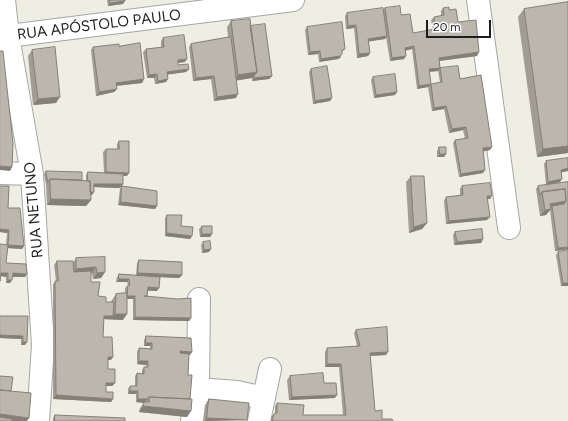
<!DOCTYPE html>
<html>
<head>
<meta charset="utf-8">
<style>
	body { margin:0 }
	#map { position:relative; width:568px; height:421px; overflow:hidden; background:#efeee3; font-family:Figtree,sans-serif }
	canvas { display:block }
	.scale { position:absolute; left:426px; top:20px; width:65px; height:18px; box-sizing:border-box; border:2px solid #1e1e1e; border-top:0; padding-left:5px; font-size:12px; line-height:14px; white-space:nowrap; color:#1e1e1e; -webkit-text-stroke:3px #fff; paint-order:stroke }
</style>
</head>
<body>
<div id="map">
<canvas width="568" height="421"></canvas>
<div class="scale">20 m</div>
</div>
<script>
const context = document.querySelector('canvas').getContext('2d');
context.lineJoin = 'round';
function trace(path, color, width, dash) {
  context.strokeStyle = color;
  context.lineWidth = width;
  context.lineCap = dash ? 'butt' : 'round';
  context.setLineDash(dash || []);
  context.stroke(path);
}
function paint(path, color) {
  context.fillStyle = color;
  context.fill(path, 'evenodd');
}
function label(font, color, halo, rows, align = 'center') {
  context.font = font + ' Figtree,sans-serif';
  context.lineWidth = 3.5;
  context.setLineDash([]);
  context.textBaseline = 'middle';
  context.strokeStyle = halo;
  context.fillStyle = color;
  for (const [text, x, y, turn = 0] of rows) {
    context.save();
    context.translate(x, y);
    context.rotate((+turn || 0) * Math.PI / 180);
    context.textAlign = isNaN(turn) ? turn : align;
    if (halo) context.strokeText(text, 0, 0);
    context.fillText(text, 0, 0);
    context.restore();
  }
}
const street = new Path2D(`
	M4 0 8 36 32 174 43 345 38 421
	M478 0 509 228
	M0 37 293 0
	M0 173 32 174
	M198 389 237 392 264 398
	M192 421 198 389 199 299
	M259 421 270 369`);
trace(street, '#a5a5a5', 24);
trace(street, '#fff', 22);
paint(new Path2D(`
	M107 0H125L123 4 108 6Z
	M568 2V153L537 157 518 17 524 9Z
	M385 8 401 15 413 33 433 30 431 20 434 17 441 16V11L443 8 449 10 458 22 477 56 440 61V68L460 79 490 150 483 151V173L459 177 453 143 455 140 465 139 463 130 449 133 444 109 432 111 428 87 417 89 412 49 405 51 406 56 404 59 390 61 386 37 385 39 368 41 370 53 368 56 357 58 354 28 346 29 345 16 347 13 383 10ZM438 71 440 82 431 84 429 72Z
	M231 21 250 26 272 76 269 79 252 81V78L236 80V98L214 101 211 79 193 81 189 47 191 44 228 37 227 27Z
	M307 27 345 49 342 52 340 58 338 59 319 62 318 54 308 55 305 30Z
	M163 38 185 62 178 63V65L189 69 186 72 168 74 166 82 155 84 154 78H147L143 52 146 49 161 47V41Z
	M119 46 144 79 142 83 116 86 117 89 114 92 96 96 91 50 93 47Z
	M32 50 56 103 33 105 28 56Z
	M311 69 332 98 330 101 313 104 309 72Z
	M373 77 397 92 395 95 374 98 371 80Z
	M119 141 127 176H123V184L120 188 94 187V192L92 195H90L91 200 86 206 47 205 46 185 44 174 46 171 86 181V175L88 172 104 173 103 152 106 149H117V144Z
	M439 147 446 154 444 157H437V151Z
	M568 158V171L561 172 560 182 548 184 568 182V249L555 251 550 210 546 215 540 216 536 189 538 186 546 185 544 164 546 161Z
	M411 176 427 223 422 229 409 233 406 182Z
	M0 186 8 208 24 246 22 249 8 248 6 263 25 277H13L10 283H6V277L1 276 6 245 7 233 0 232Z
	M122 186 157 206 155 209 118 205 120 189Z
	M462 186 490 199H488L487 220 446 224 444 201 446 197 460 196V189Z
	M167 215 192 236 190 239 165 236V218Z
	M202 226 212 234 210 237H200L199 229Z
	M455 232 483 239 481 243 454 245 453 235Z
	M203 242 209 252 202 253 201 245Z
	M568 250V286H561L556 255 558 252Z
	M76 258 105 272 101 278 93 279 92 273 91 274V282L98 296 106 302H111L112 300 116 294 125 293V288L128 285 127 282H116L117 277 119 274 136 275 137 263 139 260 182 275 179 278 160 277 157 291H148L147 297 191 318 189 321 133 320V299H127L123 320 104 319 103 337 111 360H108V369L115 383 112 386H106V392L113 399 111 402 53 399V284L56 281 54 265 57 261 73 263Z
	M0 316H28L27 342 25 345H21V339L0 338Z
	M356 330 386 355 370 356 375 411 382 419 393 421H271V417L274 414H275V406L277 403 303 415H343L339 367H325V352L327 348 357 346 354 333Z
	M146 336 190 355H189L188 375 187 417 139 412 140 408 144 403 136 402V394H128V389L130 386H135V376L137 373H142V370L144 367H146V365L137 364V352L139 348 150 349V346H144V340Z
	M290 376 324 383 335 398 289 400 287 380Z
	M209 399 247 420 203 421 205 405Z
	M55 415 125 421H53V418Z`), '#a29d94');
paint(new Path2D(`
	M125 1 123 4 108 6 110 3Z
	M356 25 354 28 346 29 348 26Z
	M387 36 385 39 366 42 368 39Z
	M414 46 412 49 402 51 405 48Z
	M320 51 318 54 308 55 310 52Z
	M479 52 477 56 437 61 439 58Z
	M370 53 368 56 357 58 359 54Z
	M342 54 340 58 338 59 319 62 321 59Z
	M406 56 404 59 390 61 392 58Z
	M187 59 185 62 175 63 178 60Z
	M440 68 438 71 427 72 429 69Z
	M189 69 186 72 165 75 167 72Z
	M257 72 252 78 234 81 238 75Z
	M157 74 154 78H147L149 75Z
	M214 76 211 79 193 81 196 78Z
	M272 76 269 79 252 81 254 78Z
	M144 79 142 83 114 86 116 83Z
	M168 79 166 82 155 84 158 81Z
	M431 84 428 87 417 89 419 86Z
	M117 89 114 92 96 96 99 92Z
	M397 92 395 95 374 98 376 95Z
	M238 94 236 98 214 101 217 97Z
	M60 97 56 103 33 105 38 99Z
	M332 98 330 101 313 104 315 101Z
	M446 106 444 109 432 111 434 108Z
	M466 127 463 130 449 133 452 129Z
	M568 146V153L537 157 543 149Z
	M492 147 490 150 481 152 483 148Z
	M440 154H446L444 157H437Z
	M0 166 12 167 10 171 0 170Z
	M568 168V171L559 173 561 170Z
	M485 170 483 173 459 177 461 174Z
	M106 172 129 173 127 176 104 175Z
	M562 179 560 182 546 185 548 182Z
	M94 184H123L120 188 92 187Z
	M88 192H94L92 195H86Z
	M487 196H492L490 199H485Z
	M51 199 91 200 86 206 47 205Z
	M566 201 562 207 552 206 550 209V204Z
	M121 202 157 206 155 209 118 205Z
	M551 209 546 215 540 216 545 210Z
	M490 217 487 220 446 224 449 221Z
	M427 223 422 229 409 233 414 227Z
	M0 229 9 230 7 233 0 232Z
	M167 233 192 236 190 239 165 236Z
	M202 234H212L210 237H200Z
	M483 239 481 243 454 245 457 242Z
	M8 245 24 246 22 249 6 248Z
	M568 247V249L555 251 558 248Z
	M211 249 209 252 202 253 204 250Z
	M96 267 92 273 71 275 76 269Z
	M105 272 101 278 93 279 97 273Z
	M1 273H8L6 277 0 276Z
	M13 273 27 274 25 277H11Z
	M138 273 182 275 179 278 136 276Z
	M119 279H129L127 282H116Z
	M8 280H12L10 283H6Z
	M563 283H568V286H561Z
	M148 287 159 288 157 291 146 290Z
	M127 296H135L133 299H125Z
	M115 314H127L123 320 101 319 104 316H113Z
	M135 317 191 318 189 321 133 320Z
	M0 335 23 336 21 339 0 338Z
	M23 342H27L25 345H21Z
	M146 343H152L150 346H144Z
	M180 351 192 352 190 355H178Z
	M388 352 386 355 368 356 370 353Z
	M108 357H113L111 360H106Z
	M139 361H148L146 365 137 364Z
	M327 364H341L339 367H325Z
	M106 383H115L112 386H104Z
	M130 391H138L136 394H128Z
	M56 395 113 399 111 402 53 399Z
	M337 395 335 398 289 400 292 397Z
	M138 399H147L145 403 136 402Z
	M143 406 191 411 187 417 139 412Z
	M0 414 29 418 27 421H0Z
	M207 418 247 420 205 421Z`), '#848078');
const building = new Path2D(`
	M110 0H125V1L110 3Z
	M568 2V146L543 149 524 9Z
	M400 6 401 15 410 14 413 33 435 29 434 17 444 15 443 8 449 7V10L456 9 458 22 476 20 479 52 439 58 440 68 429 69 431 84 419 86 414 46 405 48 406 56 392 58 385 8Z
	M383 8 387 36 368 39 370 53 359 54 356 25 348 26 347 13Z
	M250 19 257 72 238 75 231 21Z
	M342 22 345 49 342 50V54L340 56 321 59 320 51 310 52 307 27Z
	M265 24 272 76 254 78V76L257 72 250 26Z
	M184 35 187 59 178 60V65L188 64 189 69 167 72 168 79 158 81 157 74 149 75 146 49 164 47 163 38Z
	M231 37 238 94 217 97 214 76 196 78 191 44Z
	M140 43 144 79 116 83 117 89 99 92 93 47 119 44V46Z
	M55 47 60 97 38 99 32 50Z
	M0 51H3L13 143 12 167 0 166Z
	M327 66 332 98 315 101 311 69Z
	M458 66 460 79 481 75 492 147 483 148 485 170 461 174 455 140 468 138 466 127 452 129 446 106 434 108 431 84 442 82 440 68Z
	M395 74 397 92 376 95 373 77Z
	M119 141H129V173L106 172V149H119Z
	M439 147H446V154H440Z
	M568 158V168L561 170 562 179 548 182 546 161Z
	M46 171 82 172V180L50 179 48 182Z
	M88 172 123 174V184H94V192H90V181H88Z
	M411 176H424L427 223 414 227Z
	M50 179 90 181 91 200 51 199Z
	M568 182V247L558 248 552 206 564 204 566 201 565 189 542 192 540 195 538 186Z
	M490 183 492 196H487L490 217 449 221 446 197 463 195 462 186Z
	M0 186H9L8 208H20L24 246 8 245 9 230 0 229Z
	M122 186 157 191V206L121 202Z
	M565 189 566 201 550 204 551 209 545 210 542 192Z
	M167 215H182L181 226 193 227 192 236 167 233Z
	M202 226H212V234H202Z
	M482 229 483 239 457 242 455 232Z
	M210 241 211 249 204 250 203 242Z
	M0 244 8 245 6 263 26 264 27 274 13 273 12 280H8V273H1L0 281Z
	M568 250V283H563L558 252Z
	M105 257V272L97 273 96 267 76 269V258Z
	M139 260 182 262V275L138 273Z
	M57 261H73L74 272 91 271V282H100L98 296 106 297V302H114L113 316H104L103 337H112L113 357H108V369H115V383H106V392H113V399L56 395 55 281H58Z
	M119 274 160 277 159 288 148 287 147 296H144L178 299 191 298V318L135 317V296H127L128 285H130L129 279H119Z
	M127 293V314H115L116 294Z
	M0 316H28L27 342H23V336L0 335Z
	M387 327 388 352 370 353 375 411 382 410V419H392L393 421H272L274 414 277 413V403L304 405 303 415H346L341 364H327V348L360 346 356 330Z
	M146 336 191 338 192 352 180 351V353L189 354 188 375H192L190 399 149 397 147 399H138V391H130V386H137V373L144 374V367H148V361H139V348L152 349V343H146Z
	M323 373 324 383H336L337 395 292 397 290 376Z
	M0 376 13 377 11 391 0 390Z
	M0 390 31 393 29 418 0 414Z
	M149 397 192 399 191 411 143 406 144 402H149Z
	M209 399 249 403 247 420 207 418Z
	M55 415 125 418V421H55Z
	M0 417 12 419V421H0Z`);
paint(building, '#bcb7ac');
trace(building, '#848078', 1);
label('15px', '#1e1e1e', '#fff', [
	["RUA APÓSTOLO PAULO",99,25,-7],
	["RUA NETUNO",34,210,-95]
]);
</script>
</body>
</html>
